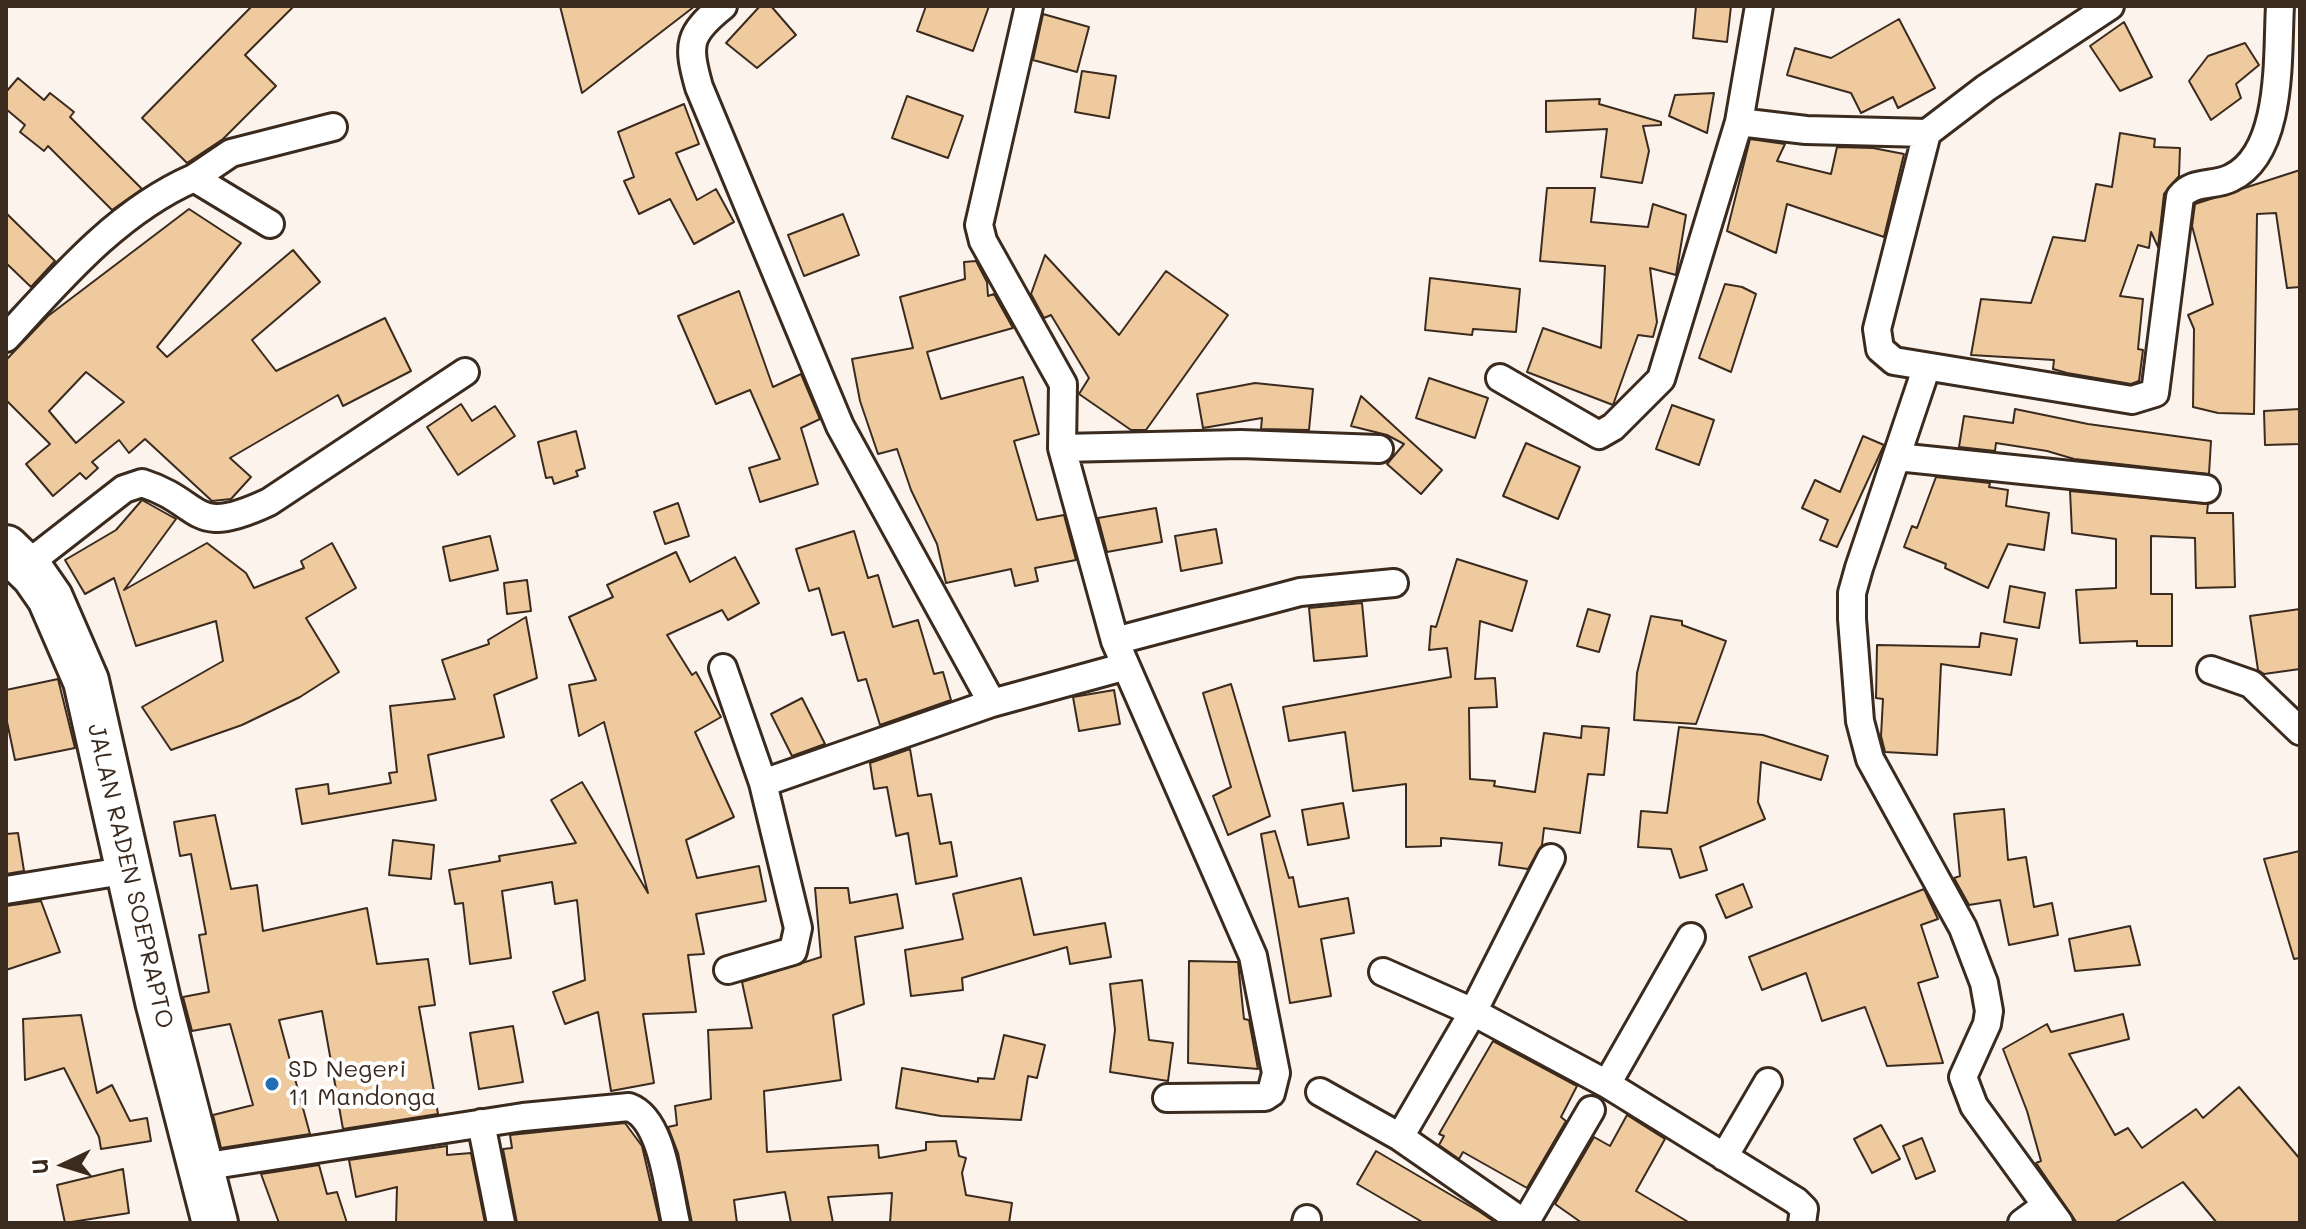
<!DOCTYPE html>
<html>
<head>
<meta charset="utf-8">
<style>
	body { margin:0 }
	#map { position:relative; width:2306px; height:1229px; overflow:hidden; background:#fcf4ec; font-family:Mali,sans-serif }
	canvas { display:block }
	.frame { position:absolute; inset:0; border:8px solid #3b2a1e; pointer-events:none }
	.north { position:absolute; left:24px; top:1125px; width:80px; height:80px; -webkit-text-stroke:6px #fff; paint-order:stroke; rotate:266deg; font-size:22px; font-weight:700; line-height:32px; text-align:center; color:#3b2a1e }
	.north::after { content:''; display:block; margin:auto; width:28px; height:36px; background:#3b2a1e; clip-path:polygon(50% 0,100% 100%,50% 72%,0 100%) }
</style>
</head>
<body>
<div id="map">
<canvas width="2306" height="1229"></canvas>
<div class="frame"></div>
<div class="north">U</div>
</div>
<script>
const context = document.querySelector('canvas').getContext('2d');
context.lineJoin = 'round';
function paint(path, color) {
  context.fillStyle = color;
  context.fill(path, 'evenodd');
}
function trace(path, color, width, dash) {
  context.strokeStyle = color;
  context.lineWidth = width;
  context.lineCap = dash ? 'butt' : 'round';
  context.setLineDash(dash || []);
  context.stroke(path);
}
function label(font, color, halo, rows, align = 'center') {
  context.font = font + ' Mali,sans-serif';
  context.lineWidth = 8;
  context.setLineDash([]);
  context.textBaseline = 'middle';
  context.strokeStyle = halo;
  context.fillStyle = color;
  for (const [text, x, y, turn = 0] of rows) {
    context.save();
    context.translate(x, y);
    context.rotate((+turn || 0) * Math.PI / 180);
    context.textAlign = isNaN(turn) ? turn : align;
    if (halo) context.strokeText(text, 0, 0);
    context.fillText(text, 0, 0);
    context.restore();
  }
}
const building = new Path2D(`
	M252 6H294L245 55 276 86 223 139 187 163 142 118Z
	M560 6H695L582 93Z
	M760 6H771L796 35 757 68 726 43Z
	M926 6H989L973 51 917 31Z
	M1696 6H1731L1727 42 1693 38Z
	M1043 14 1089 27 1077 72 1033 60Z
	M1899 19 1935 88 1898 108 1893 97 1861 113 1851 93 1787 75 1795 48 1831 58Z
	M2124 22 2152 77 2120 91 2090 46Z
	M2245 43 2259 65 2236 84 2241 98 2211 120 2189 81 2208 56Z
	M1082 71 1116 76 1109 118 1075 112Z
	M18 78 44 100 50 93 74 112 70 117 142 189 112 210 48 146 44 151 20 132 25 125 6 109V92Z
	M1714 93 1707 133 1669 116 1675 95Z
	M907 96 963 116 948 158 892 138Z
	M1600 99 1599 104 1661 122V125L1643 126 1649 151 1642 183 1601 177 1607 129 1546 132V101Z
	M684 104 699 144 676 153 697 200 716 189 734 222 694 244 670 199 639 214 624 181 634 177 618 132Z
	M2120 133 2155 139 2154 147 2180 148 2179 176 2164 194 2158 247 2151 232 2149 248 2138 245 2120 296 2143 299 2138 349 2143 350 2139 381 2131 384 2067 373 2053 369 2054 360 1971 355 1981 299 2031 303 2053 237 2085 241 2096 184 2112 187Z
	M1750 139 1785 144 1777 161 1831 174 1837 147 1873 148 1904 154 1884 237 1787 204 1776 253 1727 231Z
	M2300 170V287L2287 288 2276 213 2257 214 2254 414 2218 413 2193 407 2194 329 2188 315 2213 304 2192 226 2195 204Z
	M1547 188H1595L1591 222 1648 227 1653 204 1686 215 1676 275 1650 268 1657 322 1653 337 1638 335 1613 405 1527 372 1543 328 1601 348 1605 266 1540 261Z
	M189 209 241 243 157 347 167 357 293 250 320 282 252 340 276 371 385 318 411 371 343 406 338 395 230 458 251 477 231 499 212 501 145 439 129 453 119 440 92 462 98 468 86 479 80 473 53 496 26 464 50 444 6 400V360L48 316ZM86 372 124 402 76 443 49 411Z
	M6 213 55 261 31 287 6 263Z
	M843 214 859 255 804 276 788 235Z
	M1045 255 1119 335 1166 271 1228 315 1146 430H1131L1079 394 1089 378 1051 315 1044 318 1031 294Z
	M976 261 987 282 988 296 994 294 1013 328 927 352 941 399 1023 377 1039 434 1014 441 1037 520 1064 515 1076 560 1035 568 1038 581 1015 586 1011 569 946 583 937 544 911 490 897 449 878 454 860 401 852 359 913 348 900 297 965 279 964 262Z
	M1430 278 1520 289 1516 332 1473 329 1472 335 1425 330Z
	M1725 284 1742 287 1756 294 1731 372 1699 358Z
	M739 291 773 387 801 374 820 419 801 428 818 484 760 502 749 468 780 459 750 390 716 404 678 316Z
	M1429 378 1488 398 1475 438 1416 418Z
	M1255 383 1313 389 1309 430 1261 429 1262 418 1203 428 1197 394Z
	M1361 396 1442 470 1421 494 1387 464 1404 444 1387 435 1351 426Z
	M461 404 472 421 495 406 515 436 458 475 427 427Z
	M1672 405 1714 420 1699 465 1656 449Z
	M2015 409 2088 424 2211 441 2209 474 2074 459 2047 451 1996 443 1995 451 1959 447 1964 416 2013 423Z
	M2300 409V444L2265 445 2264 411Z
	M576 431 585 468 576 471 578 476 554 484 552 477 546 478 538 442Z
	M1863 436 1884 445 1837 547 1820 540 1828 520 1802 508 1815 480 1840 492Z
	M1526 443 1580 467 1558 519 1503 496Z
	M1936 477 1990 483 1989 487 2008 490 2006 506 2049 513 2044 550 2008 544 1988 588 1945 568 1946 564 1904 547 1912 526 1917 528Z
	M2070 491 2208 504 2207 513H2233L2235 587 2196 588 2195 538 2151 536V594H2172V646H2137V641L2080 643 2076 590 2116 588V539L2072 533Z
	M142 500 176 519 124 590 207 543 246 573 254 588 304 568 301 561 332 543 356 588 306 618 339 672 300 697 242 725 171 750 142 707 223 661 216 621 136 646 114 578 85 594 65 560 116 530Z
	M678 503 689 536 665 544 654 512Z
	M1156 508 1162 542 1107 552 1098 518Z
	M1216 529 1222 563 1181 571 1175 536Z
	M854 531 868 578 878 575 893 627 918 620 934 674 943 672 951 700 880 725 866 679 858 681 844 632 832 635 819 588 809 591 796 549Z
	M490 536 498 570 450 581 443 547Z
	M676 552 690 582 735 557 759 603 728 620 722 610 667 635 692 675 696 672 721 717 695 732 734 817 686 840 697 878 759 866 766 901 696 914 704 954 688 955 696 1012 643 1014 654 1083 611 1091 598 1012 565 1024 553 992 585 980 577 900 555 904 552 882 502 891 511 958 470 964 463 903 455 904 449 870 500 861 499 856 576 843 551 800 582 782 648 893 604 722 579 736 569 685 596 680 569 617 613 597 607 585Z
	M1457 559 1527 581 1512 631 1480 621 1475 679 1495 678 1497 707 1469 708 1470 779 1495 781 1494 786 1535 792 1544 733 1581 738 1582 726 1609 728 1604 775 1588 774 1580 833 1544 828 1542 845 1528 869 1499 865 1502 843 1441 838V846L1406 847V784L1353 791 1345 732 1289 741 1283 707 1451 677 1447 648 1429 650 1431 626 1436 627Z
	M527 580 531 611 507 614 504 583Z
	M2010 586 2045 593 2039 628 2004 622Z
	M1362 603 1367 656 1314 661 1309 608Z
	M1588 609 1610 615 1599 652 1577 646Z
	M2300 609V669L2264 674 2258 670 2250 616Z
	M1651 616 1682 621V625L1726 641 1696 724 1634 720 1637 673Z
	M526 617 537 678 494 695 504 737 428 755 436 800 302 824 296 789 328 784 329 794 391 783 389 773 397 772 390 706 455 699 442 660 489 644 488 640Z
	M1981 633 2017 639 2011 675 1941 664 1937 755 1885 752 1881 736 1883 699 1876 698 1877 645 1979 647Z
	M58 679 75 748 15 760 6 717V690Z
	M1231 684 1270 816 1228 835 1213 796 1231 787 1203 693Z
	M1114 690 1120 724 1079 731 1073 697Z
	M802 698 825 744 792 756 771 714Z
	M1679 727 1763 735 1828 756 1821 780 1761 762 1758 802 1765 819 1700 847 1707 870 1680 878 1671 849 1638 847 1641 811 1667 813Z
	M910 749 918 796 931 794 940 844 951 842 957 876 916 884 908 833 896 836 887 787 874 789 870 763Z
	M1343 803 1349 838 1308 845 1302 810Z
	M2004 809 2008 860 2026 857 2034 907 2052 903 2058 935 2009 945 2000 900 1969 905 1954 878 1960 876 1954 814Z
	M215 815 231 889 257 885 263 931 367 908 377 964 428 959 435 1005 419 1007 438 1114 343 1129 322 1011 279 1020 310 1134 221 1148 213 1115 253 1105 230 1024 192 1031 183 997 209 992 199 935 206 934 191 854 180 856 174 822Z
	M1275 831 1289 878 1293 877 1299 907 1348 898 1354 933 1321 939 1331 996 1290 1003 1261 834Z
	M18 833 24 871 6 874V834Z
	M393 840 434 845 431 879 389 875Z
	M2300 851V958L2294 959 2264 859Z
	M1021 878 1034 935 1105 923 1111 957 1070 964 1067 947 962 978 963 990 911 996 905 950 963 939 953 894Z
	M1743 884 1752 907 1726 918 1716 895Z
	M815 888H848L850 903 897 894 903 928 855 937 864 1004 833 1015 841 1080 764 1091 767 1152 878 1145 879 1158 926 1150V1142L956 1141 959 1156 966 1158 962 1173 966 1195 1012 1203 1009 1223H890L892 1193 828 1197 833 1223H791L785 1192 734 1200 737 1223H692L678 1153 668 1127 677 1125 675 1106 711 1099 708 1030 752 1028 742 982 821 957Z
	M1924 889 1938 919 1921 925 1938 977 1918 983 1943 1063 1887 1066 1865 1007 1822 1021 1806 973 1762 990 1749 957Z
	M41 901 60 952 6 970V906Z
	M2130 926 2140 965 2075 971 2069 939Z
	M1189 961 1238 962 1244 1019 1249 1020 1258 1069 1188 1063Z
	M1142 980 1149 1040 1173 1043 1168 1081 1110 1072 1115 1030 1110 984Z
	M2123 1014 2129 1039 2069 1054 2115 1135 2128 1128 2142 1148 2196 1109 2203 1118 2239 1087 2300 1159V1223H2217L2183 1182 2114 1223H2077L2036 1163 2041 1161 2027 1111 2003 1049 2047 1024 2051 1032Z
	M81 1015 97 1093 112 1085 130 1121 147 1118 151 1141 101 1149 99 1137 64 1068 25 1080 23 1019Z
	M513 1026 523 1082 479 1089 470 1033Z
	M1004 1035 1045 1045 1037 1078 1028 1076 1021 1120 941 1116 896 1108 902 1068 978 1082V1078L994 1079Z
	M1493 1041 1577 1086 1561 1117 1566 1121 1527 1188 1463 1152 1459 1159 1439 1145 1444 1136 1439 1134Z
	M1627 1115 1665 1139 1636 1191 1690 1223H1582L1555 1204 1594 1137 1610 1146Z
	M625 1123 642 1146 660 1223H517L503 1149 512 1148 510 1135Z
	M1881 1125 1900 1159 1872 1173 1854 1139Z
	M1922 1138 1935 1171 1916 1179 1903 1146Z
	M447 1146V1155L471 1153 485 1223H396L397 1187 356 1197 349 1160Z
	M1376 1151 1480 1212 1496 1223H1424L1357 1184Z
	M319 1165 327 1194 337 1192 347 1223H279L261 1174Z
	M123 1169 129 1213 65 1223 57 1185Z`);
paint(building, '#efca9f');
trace(building, '#3b2a1e', 2);
const street = new Path2D(`
	M723 6C688 34 687 44 699 87L840 426 992 703 1123 667
	M1029 6 979 225 983 241 1063 384 1062 448 1115 641 1253 956 1276 1073 1271 1093 1265 1097 1167 1098
	M2110 6 1986 88 1927 133 1877 329 1880 349 1894 361 2132 400 2155 393 2180 197C2193 180 2213 187 2231 178 2284 153 2277 53 2280 6
	M1739 122 1759 6
	M194 178 231 153 333 127
	M6 338C61 278 118 211 194 178L270 224
	M1926 369 1859 568 1852 593V619L1860 721 1870 759 1963 928 1984 983 1989 1011 1987 1024 1963 1077 1974 1106 2059 1223
	M1500 378 1599 435 1613 427 1661 379 1739 122 1806 130 1927 133
	M1062 448 1241 444 1379 449
	M1897 457 2206 489
	M25 566 124 489 142 483C205 503 190 539 269 502L465 372
	M1115 641 1300 592 1394 583
	M723 668 763 783 798 928 793 951 728 970
	M2211 670 2251 684 2300 731
	M763 783 992 703
	M6 890 129 870
	M1383 972 1473 1012 1551 858
	M1607 1084 1691 937
	M1320 1092 1400 1137
	M481 1123 501 1223
	M1724 1157 1768 1082
	M201 1167 523 1117 629 1107C663 1119 668 1190 676 1223
	M1306 1223 1307 1219
	M1524 1223 1400 1137 1473 1012 1607 1084 1796 1201 1804 1209 1802 1223
	M1525 1223 1591 1110
	M2022 1223 2045 1206`);
const highway = new Path2D(`
	M6 548 34 575 50 598 86 681 158 1001 215 1223`);
trace(street, '#3b2a1e', 32);
trace(highway, '#3b2a1e', 50);
trace(street, '#fff', 26);
trace(highway, '#fff', 44);
for (const [x, y, r, color] of [
	[272,1084,8,"#1f6fb2"]
]) {
  const dot = new Path2D();
  dot.arc(x, y, r, 0, 2 * Math.PI);
  context.fillStyle = color;
  context.fill(dot);
  trace(dot, '#fff', 3);
}
label('24px', '#3b2a1e', '#fff', [
	["JALAN RADEN SOEPRAPTO",130,876,77]
]);
label('24px', '#3b2a1e', '#fff', [
	["SD Negeri",288,1070],
	["11 Mandonga",288,1098]
], 'left');
</script>
</body>
</html>
